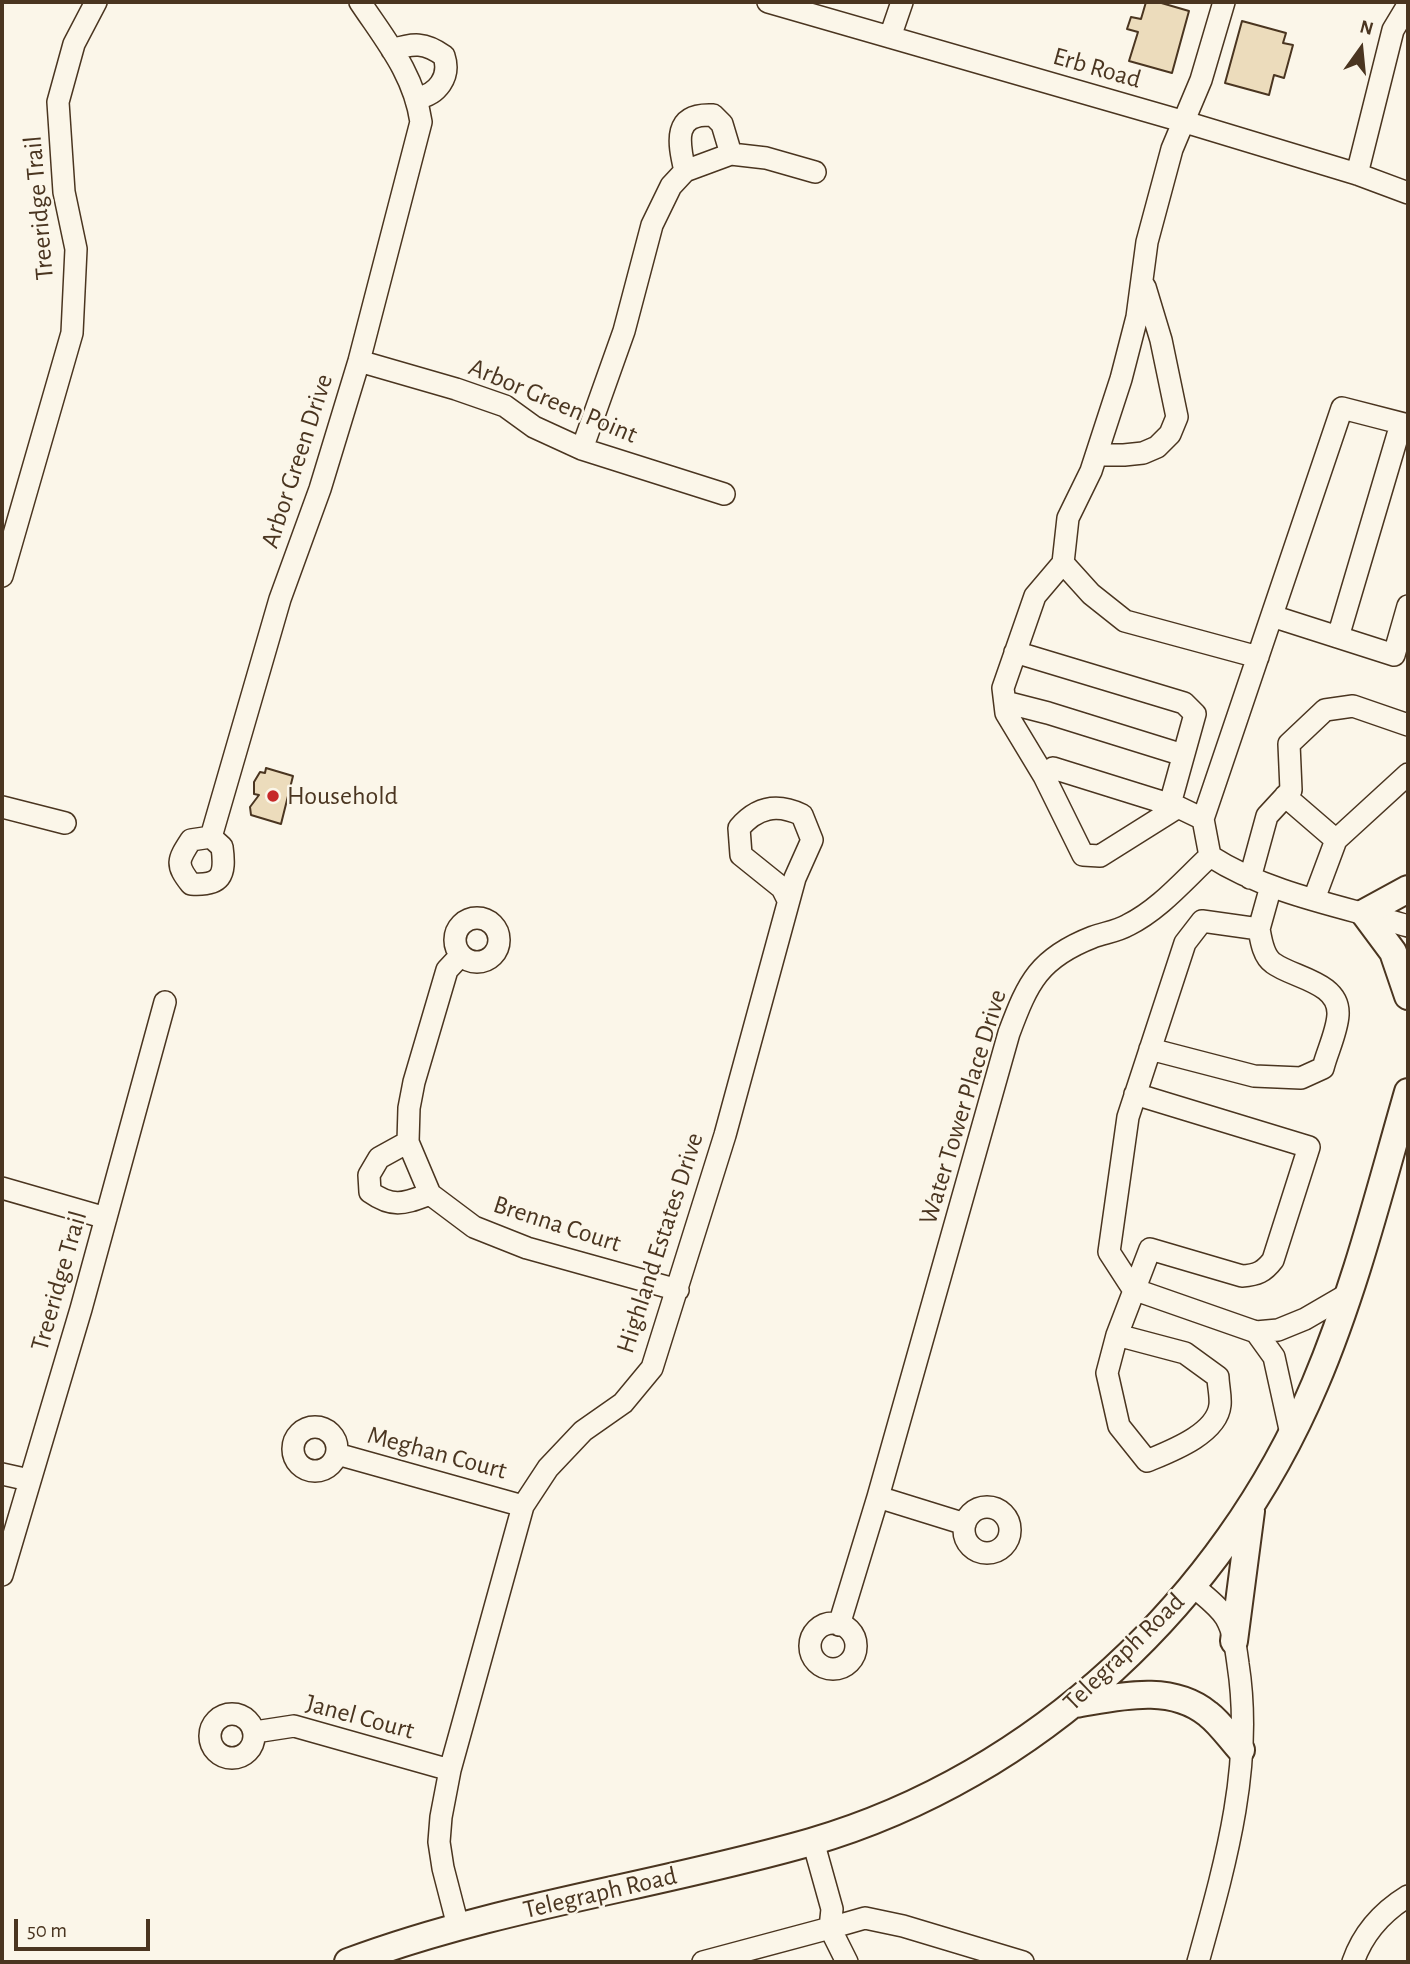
<!DOCTYPE html>
<html>
<head>
<meta charset="utf-8">
<style>
	body { margin:0 }
	#map { position:relative; width:1410px; height:1964px; overflow:hidden; background:#fbf6e9; font-family:"Alegreya Sans",sans-serif }
	canvas { display:block }
	.frame { position:absolute; inset:0; border:4px solid #4a3520; pointer-events:none }
	.north { position:absolute; left:1326px; top:14px; width:70px; height:70px; -webkit-text-stroke:5px #fbf6e9; paint-order:stroke; rotate:15deg; font-size:19px; font-weight:700; line-height:28px; text-align:center; color:#4a3520 }
	.north::after { content:''; display:block; margin:auto; width:24px; height:32px; background:#4a3520; clip-path:polygon(50% 0,100% 100%,50% 72%,0 100%) }
	.scale { position:absolute; left:14px; top:1919px; width:136px; height:32px; box-sizing:border-box; border:4px solid #4a3520; border-top:0; padding-left:9px; font-size:21px; line-height:24px; white-space:nowrap; color:#4a3520; -webkit-text-stroke:5px #fbf6e9; paint-order:stroke }
</style>
</head>
<body>
<div id="map">
<canvas width="1410" height="1964"></canvas>
<div class="frame"></div>
<div class="north">N</div>
<div class="scale">50 m</div>
</div>
<script>
const context = document.querySelector('canvas').getContext('2d');
context.lineJoin = 'round';
function paint(path, color) {
  context.fillStyle = color;
  context.fill(path, 'evenodd');
}
function trace(path, color, width, dash) {
  context.strokeStyle = color;
  context.lineWidth = width;
  context.lineCap = dash ? 'butt' : 'round';
  context.setLineDash(dash || []);
  context.stroke(path);
}
function label(font, color, halo, rows, align = 'center') {
  context.font = font + ' "Alegreya Sans",sans-serif';
  context.lineWidth = 5;
  context.setLineDash([]);
  context.textBaseline = 'middle';
  context.strokeStyle = halo;
  context.fillStyle = color;
  for (const [text, x, y, turn = 0] of rows) {
    context.save();
    context.translate(x, y);
    context.rotate((+turn || 0) * Math.PI / 180);
    context.textAlign = isNaN(turn) ? turn : align;
    if (halo) context.strokeText(text, 0, 0);
    context.fillText(text, 0, 0);
    context.restore();
  }
}
const building = new Path2D(`
	M1146 2H1158L1189 11 1172 73 1129 61 1138 32 1127 29 1131 17 1141 19Z
	M1242 21 1286 33 1283 43 1293 45 1284 78 1274 75 1269 95 1225 83Z
	M266 768 293 776 281 824 251 815 250 807 259 795 254 794V782L260 772 265 773Z`);
paint(building, '#ecdcbc');
trace(building, '#4a3520', 2);
const minor = new Path2D(`
	M768 2 1185 122 1357 174 1408 193
	M1224 2 1201 80 1172 149 1147 242 1137 317 1121 379 1091 471 1068 518 1063 563 1091 594 1125 621 1258 657
	M890 37 902 2
	M392 50C413 43 425 42 444 56 451 77 437 95 417 98
	M685 171C678 141 673 113 713 115L722 124 731 154
	M1357 174 1393 30 1408 5
	M359 361 456 389 505 406 534 427 582 449 724 494
	M582 449 624 331 652 225 671 186 685 171 731 154 766 158 815 172
	M1097 455H1124L1143 453 1157 447 1170 434 1177 417 1161 340 1145 287
	M2 576 72 333 76 249 64 192 58 102 74 44 96 2
	M1272 616 1394 655 1408 606
	M1338 637 1401 424
	M1015 652 1184 703 1195 714 1170 804
	M1005 702 1048 713 1183 755
	M1044 776 1006 713 1003 688 1035 596 1063 563
	M1285 796 1336 840
	M2 807 65 823
	M1178 807 1100 856 1083 855 1044 776 1053 768 1178 807 1203 819
	M211 837 280 599 320 489 359 361 421 122C414 74 386 41 360 2
	M211 837 222 847C226 876 221 886 191 884 175 864 178 860 191 840Z
	M1210 856 1203 819 1342 408 1408 425
	M1250 878 1267 816 1291 790 1289 744 1325 710 1353 706 1408 725
	M1271 886 1259 929 1202 921 1185 943 1128 1117 1109 1252 1133 1289 1256 1332 1278 1330 1305 1319 1348 1294
	M1314 899 1336 840 1408 774
	M455 940a22 22 0 1 1 44 0a22 22 0 1 1-44 0Z
	M461 955 447 970 414 1082 409 1108 408 1142 430 1194 474 1227 527 1248 678 1290
	M1150 1049 1254 1076 1301 1078 1323 1068C1327 1052 1337 1032 1338 1015 1340 982 1293 978 1273 963 1263 956 1261 940 1259 929
	M408 1142 379 1158 369 1175 370 1192C394 1209 405 1203 430 1194
	M2 1188 106 1218
	M1256 1332 1274 1357 1291 1434
	M1117 1335 1185 1353 1218 1377C1218 1385 1221 1396 1220 1405 1217 1434 1171 1451 1147 1461L1119 1426 1107 1373 1117 1335 1150 1249 1242 1276C1257 1275 1264 1272 1273 1260L1309 1147 1135 1094
	M293 1449a22 22 0 1 1 44 0a22 22 0 1 1-44 0Z
	M337 1454 523 1506
	M2 1474 29 1480
	M878 1497 965 1524
	M964 1530a23 23 0 1 1 46 0a23 23 0 1 1-46 0Z
	M2 1575 81 1309 165 1002
	M1192 1585C1203 1595 1218 1605 1226 1618 1234 1632 1236 1649 1238 1664 1254 1766 1225 1865 1198 1962
	M810 1646a23 23 0 1 1 46 0a23 23 0 1 1-46 0Z
	M839 1625 878 1497 1009 1033C1028 982 1039 958 1093 937 1104 933 1118 931 1128 925 1160 909 1184 880 1210 856 1269 894 1341 906 1408 926
	M210 1736a22 22 0 1 1 44 0a22 22 0 1 1-44 0Z
	M255 1732 294 1726 450 1770
	M458 1926 443 1868 439 1842 441 1817 450 1770 523 1506 548 1468 583 1431 623 1403 652 1368 725 1135 795 878 812 840 802 815C777 803 757 807 739 828L741 855 782 888 788 900
	M703 1962 830 1928 832 1909 813 1841
	M847 1962 830 1928 865 1918 903 1926 1023 1962
	M1353 1962C1363 1933 1382 1912 1408 1896`);
const major = new Path2D(`
	M1408 889 1364 913 1393 952 1408 996
	M1234 1641 1251 1511
	M1075 1704C1118 1697 1170 1683 1208 1714 1220 1723 1230 1738 1241 1750
	M348 1962C498 1906 658 1886 811 1842 1037 1776 1224 1599 1315 1384 1355 1290 1380 1189 1408 1092`);
trace(minor, '#4a3520', 24);
trace(major, '#4a3520', 30);
trace(minor, '#fbf6e9', 21);
trace(major, '#fbf6e9', 26);
for (const [x, y, r, color] of [
	[273,796,7,"#c62828"]
]) {
  const dot = new Path2D();
  dot.arc(x, y, r, 0, 2 * Math.PI);
  context.fillStyle = color;
  context.fill(dot);
  trace(dot, '#fbf6e9', 2.5);
}
label('26px', '#4a3520', '#fbf6e9', [
	["Erb Road",1097,68,16],
	["Treeridge Trail",39,208,-95],
	["Arbor Green Point",553,401,23],
	["Arbor Green Drive",297,461,-72],
	["Water Tower Place Drive",963,1107,-73],
	["Brenna Court",557,1224,18],
	["Highland Estates Drive",660,1243,-72],
	["Treeridge Trail",59,1281,-74],
	["Meghan Court",437,1453,15],
	["Telegraph Road",1124,1652,-44],
	["Janel Court",360,1717,15],
	["Telegraph Road",600,1893,-13]
]);
label('26px', '#4a3520', '#fbf6e9', [
	["Household",287,796]
], 'left');
</script>
</body>
</html>
